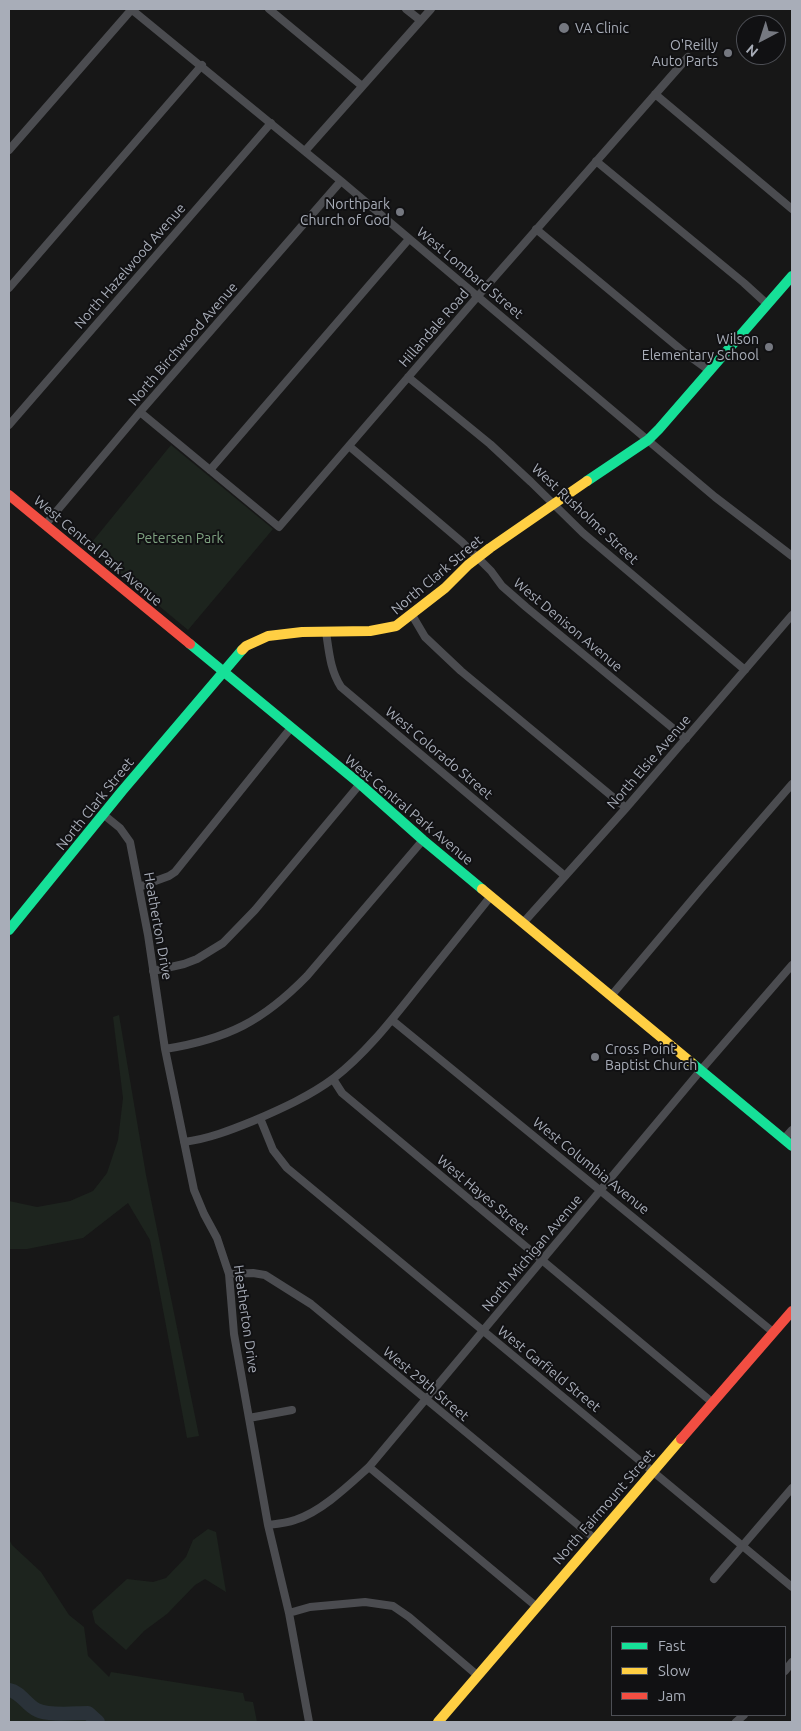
<!DOCTYPE html>
<html>
<head>
<meta charset="utf-8">
<style>
	body { margin:0 }
	#map { position:relative; width:801px; height:1731px; overflow:hidden; background:#171717; font-family:Ubuntu,sans-serif }
	canvas { display:block }
	.frame { position:absolute; inset:0; border:10px solid #a8adb8; pointer-events:none }
	.legend { position:absolute; left:611px; top:1626px; width:175px; height:90px; box-sizing:border-box; background:#111113; border:1px solid #4d4f55; margin:0; padding:6px 9px; list-style:none; font-size:15px; color:#a8adb8 }
	.legend li { display:flex; align-items:center; gap:10px; height:25px }
	.legend b { width:25px; border:1px solid #4d4f55 }
	.north { position:absolute; left:736px; top:15px; width:50px; height:50px; box-sizing:border-box; background:#111113; border:1px solid #4d4f55; border-radius:50%; rotate:220deg; font-size:14px; font-weight:700; line-height:20px; text-align:center; color:#a8adb8 }
	.north::after { content:''; display:block; margin:auto; width:18px; height:22px; background:#757880; clip-path:polygon(50% 0,100% 100%,50% 72%,0 100%) }
</style>
</head>
<body>
<div id="map">
<canvas width="801" height="1731"></canvas>
<div class="frame"></div>
<ul class="legend">
<li><b style="height:6px;background:#16e098"></b>Fast</li>
<li><b style="height:6px;background:#ffcf43"></b>Slow</li>
<li><b style="height:6px;background:#f24e42"></b>Jam</li>
</ul>
<div class="north">N</div>
</div>
<script>
const context = document.querySelector('canvas').getContext('2d');
context.lineJoin = 'round';
function paint(path, color) {
  context.fillStyle = color;
  context.fill(path, 'evenodd');
}
function trace(path, color, width, dash) {
  context.strokeStyle = color;
  context.lineWidth = width;
  context.lineCap = dash ? 'butt' : 'round';
  context.setLineDash(dash || []);
  context.stroke(path);
}
function label(font, color, halo, rows, align = 'center') {
  context.font = font + ' Ubuntu,sans-serif';
  context.lineWidth = 4;
  context.setLineDash([]);
  context.textBaseline = 'middle';
  context.strokeStyle = halo;
  context.fillStyle = color;
  for (const [text, x, y, turn = 0] of rows) {
    context.save();
    context.translate(x, y);
    context.rotate((+turn || 0) * Math.PI / 180);
    context.textAlign = isNaN(turn) ? turn : align;
    if (halo) context.strokeText(text, 0, 0);
    context.fillText(text, 0, 0);
    context.restore();
  }
}
paint(new Path2D(`
	M171 445 273 529 188 630 88 547Z
	M119 1015 146 1175 199 1436 187 1438 150 1240 128 1203 83 1238 27 1249H9V1201L37 1207 70 1201 93 1191 107 1173 118 1140 123 1098 113 1017Z
	M208 1529 216 1532 226 1592 205 1579 195 1585 167 1614 144 1631 126 1650 95 1623 92 1611 127 1579 153 1582 166 1578 186 1557 193 1540Z
	M9 1539 12 1545 41 1572 69 1615 84 1627 88 1656 109 1677 111 1672 243 1693 245 1701 253 1702 257 1722H9Z`), '#1d241e');
trace(new Path2D(`
	M9 1690C21 1692 26 1705 37 1710 49 1716 74 1713 88 1713L98 1722`), '#2a3239', 14);
trace(new Path2D(`
	M131 9 341 181 715 497 792 556
	M269 9 362 86
	M406 9 420 20
	M655 94 792 209
	M9 150 132 9
	M305 151 431 9
	M596 161 744 283 767 304
	M536 229 685 353 710 371
	M9 288 202 65
	M408 377 490 444 531 482 583 533 745 670
	M140 412 279 527 478 296 688 57
	M9 425 271 123
	M349 446 462 542 491 571 502 586 526 607 686 739
	M210 470 409 239
	M45 525 140 412 341 181
	M412 615 425 637 461 671 626 808
	M326 632C329 651 330 670 341 687L565 876
	M104 815 120 828 130 842 148 935 165 1049 194 1190 204 1214 217 1238 229 1274 234 1334 268 1525 289 1613 309 1722
	M139 887 169 876 175 872 290 729
	M523 923 626 808 792 615
	M153 971 184 964 197 959 223 943 255 910 360 784
	M611 996 701 889 792 784
	M392 1020 773 1332
	M165 1049C228 1039 263 1021 307 976L423 840
	M333 1079 342 1093 713 1403
	M260 1118 273 1150 287 1168 792 1587
	M784 1139 792 1130
	M184 1142C208 1139 231 1130 253 1121 281 1109 310 1096 334 1078 365 1054 390 1022 414 992 440 960 465 928 491 896
	M229 1274 253 1273 265 1275 311 1304 595 1539
	M249 1418 292 1410
	M369 1467 537 1607
	M268 1525C277 1524 287 1523 295 1520 321 1512 349 1485 369 1467L701 1070 792 965
	M714 1579 792 1488
	M289 1613 310 1607 365 1602 393 1606 409 1617 477 1675
	M785 1671 792 1662
	M736 1722 744 1715`), '#4b4c50', 8);
trace(new Path2D(`
	M587 481 648 440 659 429 792 276
	M190 644 360 784 423 840 482 889
	M9 930 122 791 242 650
	M692 1063 792 1146`), '#16e098', 10);
trace(new Path2D(`
	M242 650 246 646 268 636 302 632 370 631 396 626 445 588 468 565 490 548 587 481
	M482 889 692 1063
	M438 1722 681 1439`), '#ffcf43', 10);
trace(new Path2D(`
	M9 495 190 644
	M681 1439 792 1311`), '#f24e42', 10);
for (const [x, y, r, color] of [
	[564,28,6,"#757880"],
	[728,53,5,"#757880"],
	[400,212,5,"#757880"],
	[769,347,5,"#757880"],
	[595,1057,5,"#757880"]
]) {
  const dot = new Path2D();
  dot.arc(x, y, r, 0, 2 * Math.PI);
  context.fillStyle = color;
  context.fill(dot);
  trace(dot, '#111113', 2);
}
label('14px', '#a8adb8', '#111113', [
	["VA Clinic",575,28,"left"],
	["O'Reilly",718,45],
	["Auto Parts",718,61],
	["Northpark",390,204],
	["Church of God",390,220],
	["Wilson",759,339],
	["Elementary School",759,355],
	["Cross Point",605,1049,"left"],
	["Baptist Church",605,1065,"left"]
], 'right');
label('14px', '#a8adb8', '#111113', [
	["North Hazelwood Avenue",130,266,-49],
	["West Lombard Street",470,273,40],
	["Hillandale Road",434,328,-49],
	["North Birchwood Avenue",183,344,-49],
	["West Rusholme Street",585,514,43],
	["West Central Park Avenue",98,551,40],
	["North Clark Street",437,575,-40],
	["West Denison Avenue",568,625,40],
	["West Colorado Street",439,753,40],
	["North Elsie Avenue",649,762,-49],
	["North Clark Street",95,804,-51],
	["West Central Park Avenue",409,810,40],
	["Heatherton Drive",158,926,80],
	["West Columbia Avenue",591,1166,39],
	["West Hayes Street",483,1195,40],
	["North Michigan Avenue",532,1253,-50],
	["Heatherton Drive",246,1319,82],
	["West Garfield Street",549,1369,39],
	["West 29th Street",426,1384,40],
	["North Fairmount Street",604,1507,-49]
]);
label('14px', '#7fa381', '#111113', [
	["Petersen Park",180,538]
]);
</script>
</body>
</html>
